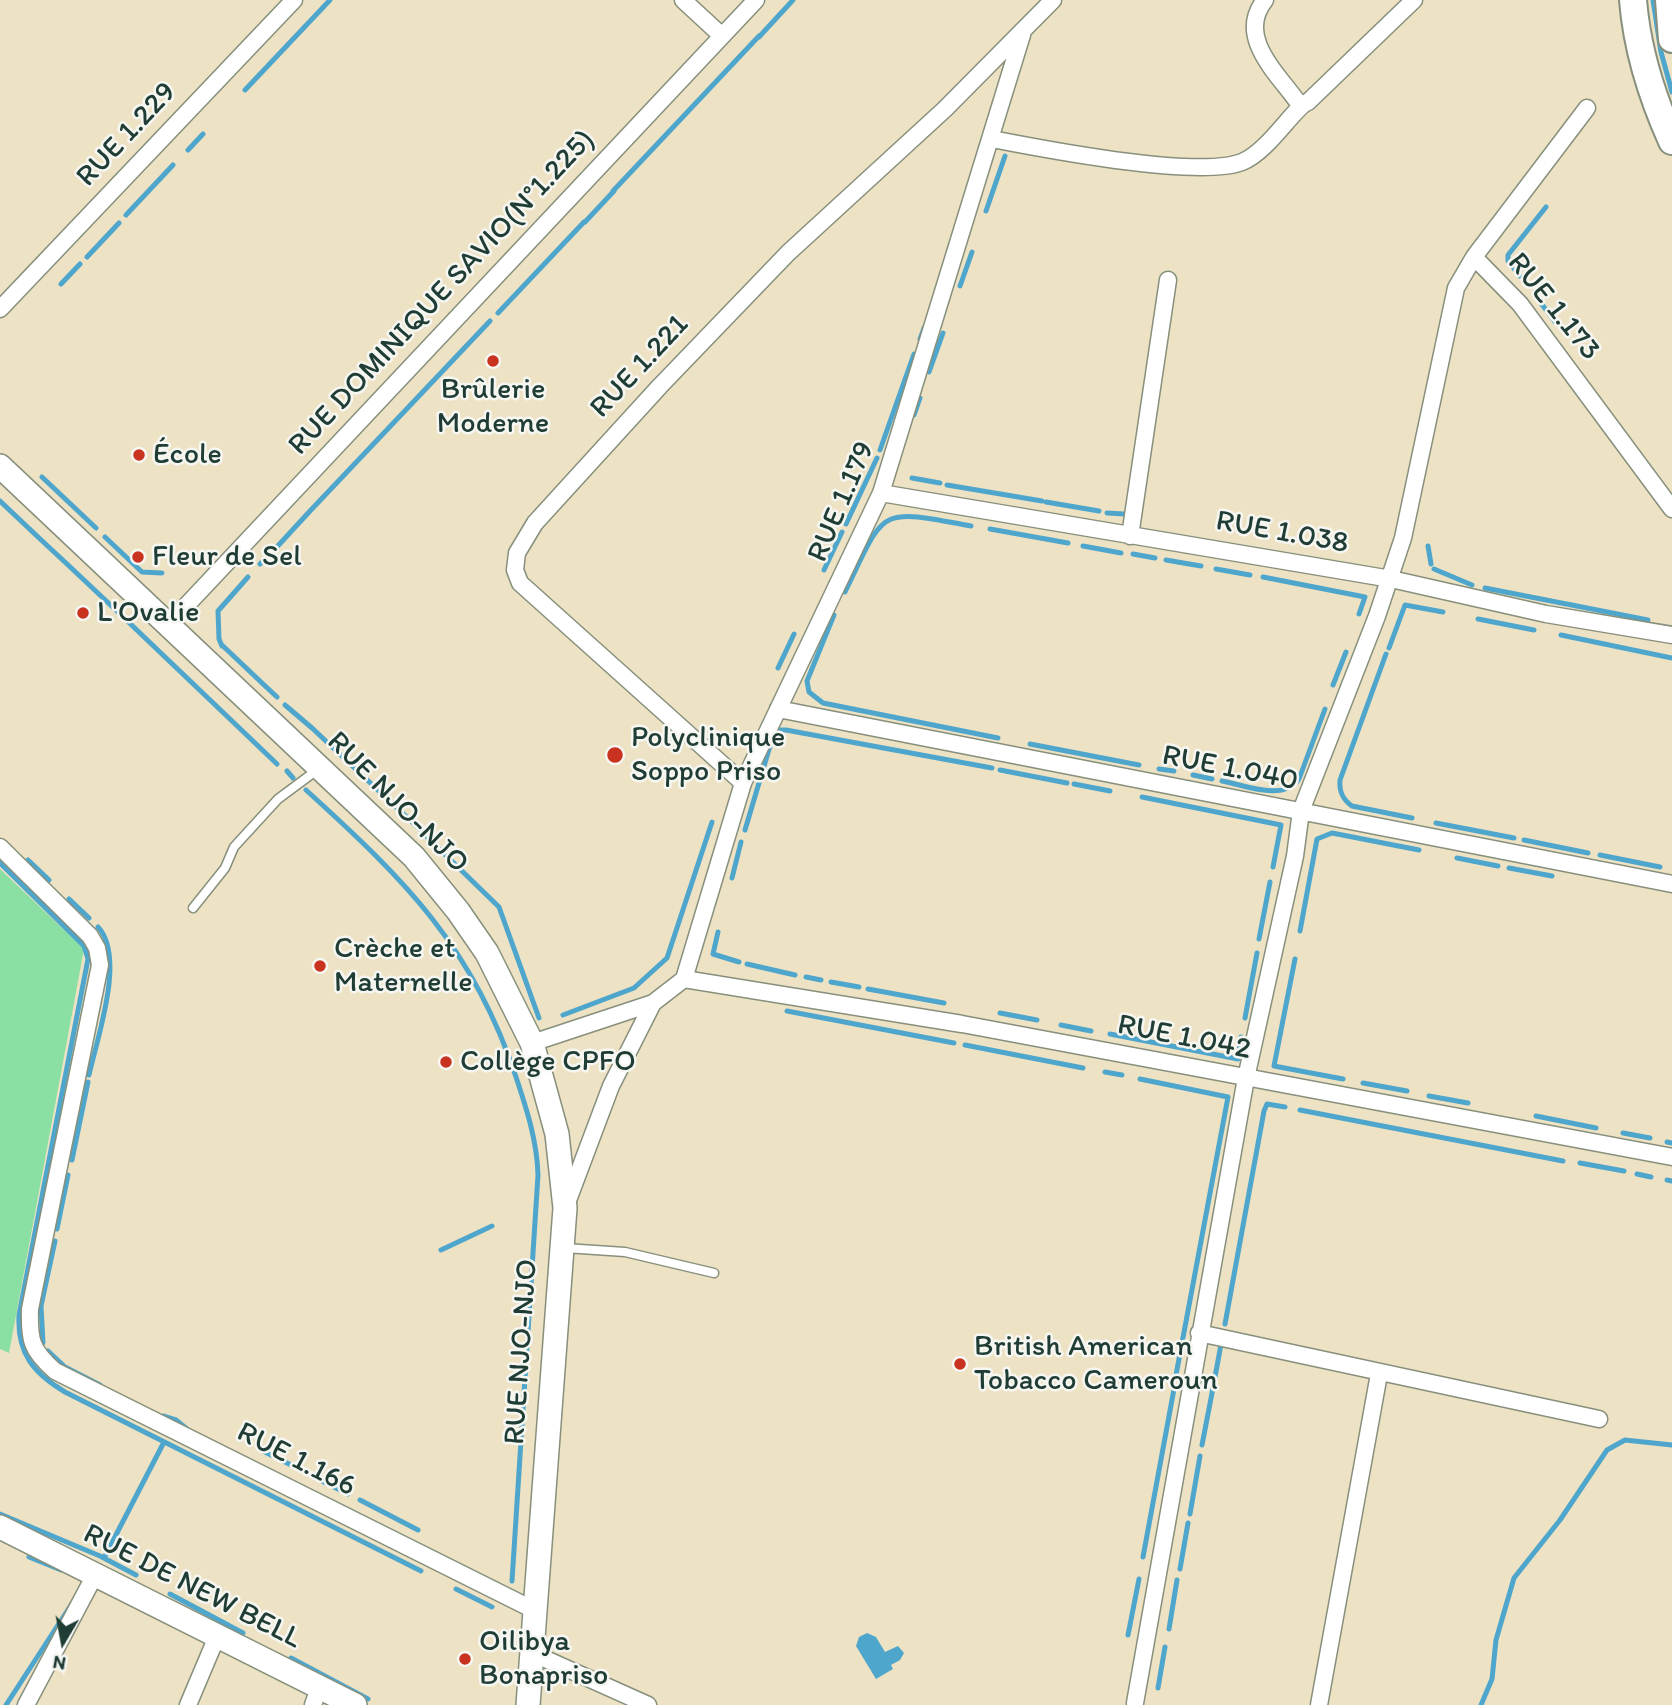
<!DOCTYPE html>
<html>
<head>
<meta charset="utf-8">
<style>
	body { margin:0 }
	#map { position:relative; width:1672px; height:1705px; overflow:hidden; background:#eee2c4; font-family:Itim,sans-serif }
	canvas { display:block }
	.north { position:absolute; left:28px; top:1607px; width:70px; height:70px; -webkit-text-stroke:5px #f6f6f2; paint-order:stroke; rotate:190deg; font-size:19px; font-weight:700; line-height:28px; text-align:center; color:#1f3d34 }
	.north::after { content:''; display:block; margin:auto; width:24px; height:32px; background:#1f3d34; clip-path:polygon(50% 0,100% 100%,50% 72%,0 100%) }
</style>
</head>
<body>
<div id="map">
<canvas width="1672" height="1705"></canvas>
<div class="north">N</div>
</div>
<script>
const context = document.querySelector('canvas').getContext('2d');
context.lineJoin = 'round';
function paint(path, color) {
  context.fillStyle = color;
  context.fill(path, 'evenodd');
}
function trace(path, color, width, dash) {
  context.strokeStyle = color;
  context.lineWidth = width;
  context.lineCap = dash ? 'butt' : 'round';
  context.setLineDash(dash || []);
  context.stroke(path);
}
function label(font, color, halo, rows, align = 'center') {
  context.font = font + ' Itim,sans-serif';
  context.lineWidth = 5;
  context.setLineDash([]);
  context.textBaseline = 'middle';
  context.strokeStyle = halo;
  context.fillStyle = color;
  for (const [text, x, y, turn = 0] of rows) {
    context.save();
    context.translate(x, y);
    context.rotate((+turn || 0) * Math.PI / 180);
    context.textAlign = isNaN(turn) ? turn : align;
    if (halo) context.strokeText(text, 0, 0);
    context.fillText(text, 0, 0);
    context.restore();
  }
}
paint(new Path2D(`
	M0 869 84 949 9 1353 0 1349Z`), '#8adfa2');
paint(new Path2D(`
	M867 1633 876 1637 885 1652 898 1646 904 1653 900 1660 891 1665 893 1669 876 1679 856 1646 859 1637Z`), '#4fa6cc');
trace(new Path2D(`
	M1653 0 1661 52 1672 92
	M759 37 793 0
	M245 90 330 0
	M188 150 203 134
	M613 191 759 36
	M986 211 1005 156
	M126 215 173 165
	M585 222 614 191
	M87 257 119 223
	M1520 276 1508 261V255L1546 207
	M61 284 80 264
	M960 286 972 252
	M1537 298 1556 323
	M498 313 584 222
	M920 339 924 328
	M929 372 943 333
	M914 415 920 398
	M880 450 914 354
	M42 477 96 528
	M912 478 940 483
	M947 485 1042 501
	M0 501 38 537
	M1046 502 1099 511
	M310 511 490 321
	M1107 513 1124 514
	M846 524 877 458
	M990 529 1068 543
	M38 537 67 564
	M105 537 142 572 162 573
	M1083 546 1121 553
	M1428 546 1431 564
	M275 549 310 511
	M1133 554 1155 558
	M1166 560 1201 566
	M67 564 119 613
	M260 564 275 549
	M1216 569 1250 575
	M1434 569 1472 585
	M824 570 842 532
	M1263 577 1365 597 1359 614
	M1485 588 1648 620
	M845 592C886 508 876 508 971 526
	M119 613 277 764
	M834 615 807 681 809 692 823 703 998 738
	M1478 619 1534 630
	M1561 635 1672 658
	M222 646 219 639 218 611 248 577
	M223 646 262 683
	M1389 648 1405 605 1443 612
	M1386 654 1340 780C1339 791 1342 799 1352 806L1412 818
	M778 668 794 634
	M262 683 277 697
	M1333 685 1346 652
	M285 705 312 728
	M312 728 397 808
	M774 734 777 730H786L992 768
	M1030 744 1139 765
	M1159 769 1174 771
	M1000 770 1067 783
	M287 771 293 778
	M1193 775 1212 779
	M1222 781C1244 785 1284 802 1299 779L1325 709
	M1074 784 1110 791
	M306 790C405 880 473 947 516 1077 527 1110 537 1141 538 1175L512 1581
	M1142 797 1281 825 1273 867
	M397 808 426 835
	M1436 823 1514 838
	M745 830 770 746
	M426 836 499 907 539 1018
	M1524 840 1588 853
	M1600 855 1660 867
	M1457 858 1498 866
	M28 860 49 880
	M0 863 84 946 88 959 19 1315C17 1353 33 1373 65 1392L421 1571
	M1509 868 1552 876
	M732 878 741 842
	M69 899 89 918
	M1300 931 1317 839 1332 833 1419 850
	M718 932 713 954 739 962
	M1259 939 1270 882
	M1295 959 1274 1066 1343 1079
	M747 964 795 975
	M806 977 821 980
	M831 982 859 987
	M868 989 944 1003
	M787 1011 954 1043
	M1000 1013 1037 1020
	M563 1015 634 988 667 958 712 822
	M1245 1018 1257 953
	M1061 1025 1091 1031
	M1110 1034 1238 1059 1241 1037
	M965 1045 1083 1068
	M1105 1072 1122 1075
	M89 1075C97 1038 126 957 98 927
	M1140 1079 1228 1097 1176 1375
	M1363 1083 1407 1091
	M1429 1096 1468 1103
	M1300 1110 1563 1161
	M1536 1116 1596 1128
	M1623 1133 1650 1138
	M1667 1142 1672 1143
	M72 1160 88 1082
	M1580 1163 1624 1171
	M1637 1174 1651 1177
	M1667 1180 1672 1181
	M57 1229 68 1175
	M441 1250 492 1226
	M1225 1324 1264 1111 1267 1104 1285 1107
	M43 1343 41 1306 55 1241
	M48 1351 65 1367 100 1385
	M1215 1377 1222 1339
	M163 1416 176 1420 187 1429
	M1202 1445 1213 1388
	M263 1451 293 1466
	M312 1476 348 1494
	M360 1500 418 1530
	M0 1514 100 1556 136 1575
	M1190 1514 1200 1456
	M29 1557 61 1570
	M1143 1557 1174 1389
	M104 1558 163 1444
	M1180 1569 1188 1523
	M456 1589 492 1607
	M170 1594 243 1633
	M1169 1629 1177 1580
	M1128 1635 1139 1579
	M291 1658 368 1699
	M1158 1688 1165 1647
	M6 1705 73 1602
	M1481 1705 1492 1679 1496 1640 1514 1578 1560 1520 1607 1450 1625 1440 1672 1445`), '#4fa6cc', 5);
const service = new Path2D(`
	M193 908 225 868 234 847 278 799 317 770
	M565 1248 625 1252 714 1273`);
const minor = new Path2D(`
	M683 0 722 36
	M1265 0C1236 36 1276 72 1297 101L1303 104
	M992 139C1043 149 1198 179 1242 162 1268 152 1295 106 1308 102L1414 0
	M1474 257 1520 304 1672 509
	M0 309 294 0
	M881 493 1391 579 1546 614 1672 635
	M1130 536 1168 280
	M168 625 756 0
	M778 709 1672 884
	M743 783 520 583 515 570 517 553 535 523 660 386 788 253 945 109 1053 0
	M0 847 90 936 97 948 100 965 30 1309C29 1340 31 1350 55 1371L534 1610
	M684 979 743 783 881 493 1022 35
	M684 979 962 1024 1672 1157
	M532 1043 653 1003 684 979
	M567 1203 611 1086 653 1003
	M1199 1333 1599 1419
	M532 1653 648 1705
	M1135 1703 1246 1078 1295 856 1301 811 1377 616 1403 538 1456 288 1474 257 1587 108
	M26 1705 96 1573
	M188 1705 218 1634
	M313 1705 319 1688
	M1319 1705 1379 1374`);
const secondary = new Path2D(`
	M0 466 414 857 458 911 487 953 532 1043 557 1134 565 1208 528 1705
	M0 1527 355 1705`);
const trunk = new Path2D(`
	M1633 0C1637 49 1652 97 1672 141
	M1669 0 1672 39`);
trace(service, '#86907c', 11);
trace(minor, '#86907c', 19);
trace(secondary, '#86907c', 26);
trace(trunk, '#86907c', 30);
trace(service, '#fff', 8);
trace(minor, '#fff', 16);
trace(secondary, '#fff', 23);
trace(trunk, '#fff', 26);
for (const [x, y, r, color] of [
	[493,361,7,"#c8321e"],
	[139,455,7,"#c8321e"],
	[138,557,7,"#c8321e"],
	[83,613,7,"#c8321e"],
	[615,755,9,"#c8321e"],
	[320,966,7,"#c8321e"],
	[446,1062,7,"#c8321e"],
	[960,1364,7,"#c8321e"],
	[465,1659,7,"#c8321e"]
]) {
  const dot = new Path2D();
  dot.arc(x, y, r, 0, 2 * Math.PI);
  context.fillStyle = color;
  context.fill(dot);
  trace(dot, '#f6f6f2', 2.5);
}
label('30px', '#1f3d34', '#f6f6f2', [
	["RUE 1.229",127,135,-47],
	["RUE DOMINIQUE SAVIO(N°1.225)",442,293,-47],
	["RUE 1.173",1553,307,51],
	["RUE 1.221",640,367,-47],
	["RUE 1.179",842,502,-67],
	["RUE 1.038",1282,533,10],
	["RUE 1.040",1230,769,11],
	["RUE NJO-NJO",397,803,45],
	["RUE 1.042",1184,1038,11],
	["RUE NJO-NJO",522,1352,-86],
	["RUE 1.166",296,1460,27],
	["RUE DE NEW BELL",192,1587,27]
]);
label('30px', '#1f3d34', '#f6f6f2', [
	["Brûlerie",493,390,"center"],
	["Moderne",493,424,"center"],
	["École",153,455],
	["Fleur de Sel",152,557],
	["L'Ovalie",97,613],
	["Polyclinique",631,738],
	["Soppo Priso",631,772],
	["Crèche et",334,949],
	["Maternelle",334,983],
	["Collège CPFO",460,1062],
	["British American",974,1347],
	["Tobacco Cameroun",974,1381],
	["Oilibya",479,1642],
	["Bonapriso",479,1676]
], 'left');
</script>
</body>
</html>
